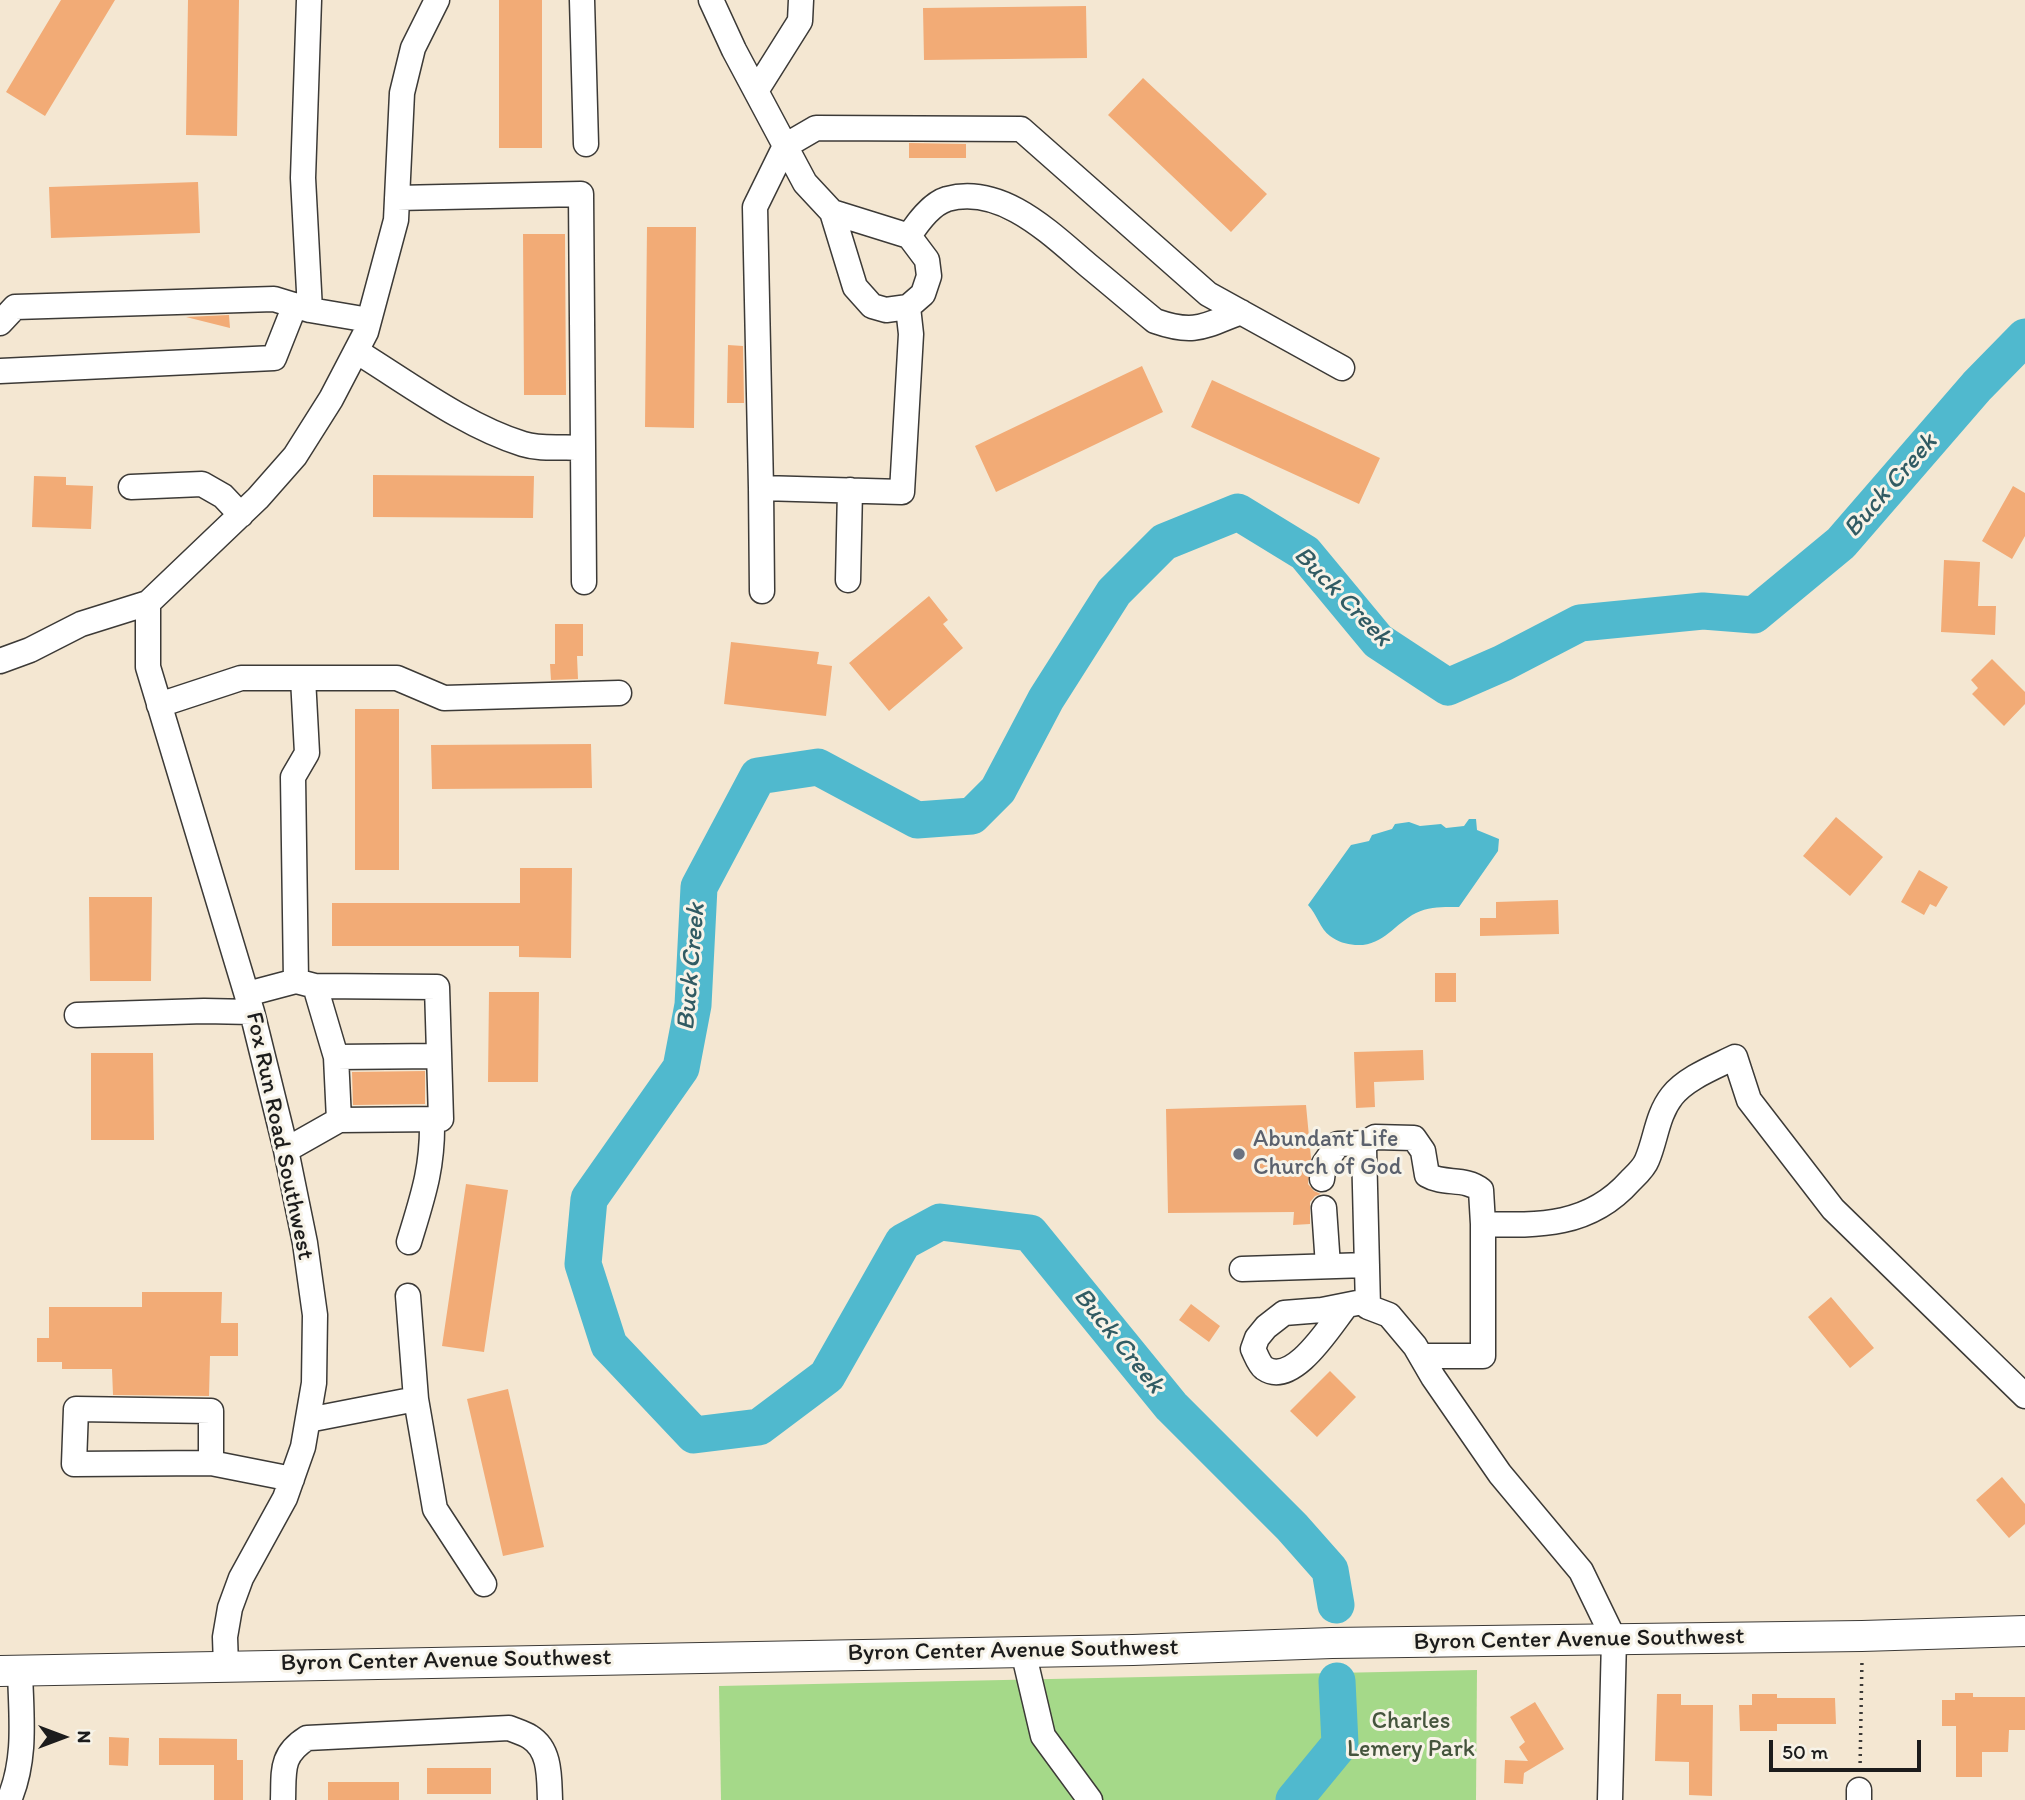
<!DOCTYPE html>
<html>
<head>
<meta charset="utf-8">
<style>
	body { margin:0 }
	#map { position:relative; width:2025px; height:1800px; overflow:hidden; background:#f4e7d2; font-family:Itim,sans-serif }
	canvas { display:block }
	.north { position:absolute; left:28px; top:1702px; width:70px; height:70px; -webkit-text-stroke:5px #f7f3e8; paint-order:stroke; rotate:90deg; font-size:19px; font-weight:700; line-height:28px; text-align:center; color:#1c1c1c }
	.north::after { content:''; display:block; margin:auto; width:24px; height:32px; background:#1c1c1c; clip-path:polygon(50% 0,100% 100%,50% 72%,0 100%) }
	.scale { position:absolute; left:1769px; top:1740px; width:152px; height:32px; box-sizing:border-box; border:4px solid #1c1c1c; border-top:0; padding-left:9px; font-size:21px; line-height:24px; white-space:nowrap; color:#1c1c1c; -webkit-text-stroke:5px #f7f3e8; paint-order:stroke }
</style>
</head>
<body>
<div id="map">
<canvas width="2025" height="1800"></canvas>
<div class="north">N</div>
<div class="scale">50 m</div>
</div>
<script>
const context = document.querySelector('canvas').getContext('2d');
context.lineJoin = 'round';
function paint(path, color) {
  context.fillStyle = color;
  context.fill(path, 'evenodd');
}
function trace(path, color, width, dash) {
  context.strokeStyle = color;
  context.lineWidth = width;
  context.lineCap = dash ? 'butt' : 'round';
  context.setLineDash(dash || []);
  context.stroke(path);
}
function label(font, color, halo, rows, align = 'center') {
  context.font = font + ' Itim,sans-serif';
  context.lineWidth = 6;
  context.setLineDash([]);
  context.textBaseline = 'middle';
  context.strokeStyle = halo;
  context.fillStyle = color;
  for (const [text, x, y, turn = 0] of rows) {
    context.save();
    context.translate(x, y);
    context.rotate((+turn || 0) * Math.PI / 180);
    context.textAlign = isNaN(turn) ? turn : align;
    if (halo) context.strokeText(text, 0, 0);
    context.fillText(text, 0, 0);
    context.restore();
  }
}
paint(new Path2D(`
	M1477 1670 1476 1800H721L719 1686Z`), '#a5d989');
paint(new Path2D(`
	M1469 819H1476L1477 830 1499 839 1498 851 1459 907C1445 907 1430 906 1416 913 1394 924 1383 947 1355 945 1346 944 1338 942 1330 936 1320 929 1317 914 1308 905L1351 845 1369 841 1372 835 1392 829 1395 824 1409 822 1420 826 1441 824 1446 828 1464 826Z`), '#50b9ce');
trace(new Path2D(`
	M1336 1605 1330 1570 1292 1527 1171 1406 1030 1233 940 1222 903 1242 827 1376 759 1427 694 1435 609 1345 583 1264 589 1199 681 1068 693 1005 699 887 758 776 818 767 917 820 972 816 998 790 1046 699 1114 592 1164 542 1238 512 1305 553 1378 641 1448 687 1503 663 1580 623 1703 611 1754 615 1841 543 1977 386 2025 337
	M1294 1800 1340 1744 1337 1681`), '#50b9ce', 37);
paint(new Path2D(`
	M61 0H115L45 116 6 92Z
	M188 0H239L237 136 186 135Z
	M499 0H542V148H499Z
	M1086 6 1087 58 924 60 923 8Z
	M1143 78 1267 194 1231 232 1108 115Z
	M909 143 966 144V158H909Z
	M198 182 200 233 51 238 49 187Z
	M647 227H696L694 428 645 427Z
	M523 234H565L566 395H524Z
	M229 315 230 328 186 317Z
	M728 345 743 346 744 403H727Z
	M1142 366 1163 412 996 492 975 446Z
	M1212 380 1380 458 1359 504 1191 427Z
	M373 475 534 476 533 518 373 517Z
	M34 476 66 477V485L93 486 91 529 32 527Z
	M2013 486 2025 493V536L2012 559 1982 541Z
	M1944 560 1980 562 1978 606H1996L1995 635 1941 632Z
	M929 596 948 620 943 624 963 648 889 711 849 663Z
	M555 624H583V656H577L578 679 551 680 550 664H555Z
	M731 642 819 652 817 664 832 666 826 716 724 704Z
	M1992 659 2025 692V704L2004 726 1972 694 1978 688 1971 680Z
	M355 709H399V870H355Z
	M591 744 592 788 432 789 431 745Z
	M1836 817 1883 857 1850 896 1803 856Z
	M520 868H572L571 958 519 957V946H332V903H520Z
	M1919 870 1948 887 1936 907 1930 904 1924 915 1901 902Z
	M89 897H152L151 981H90Z
	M1558 900 1559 934 1480 936V918H1496V902Z
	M1435 973H1456V1002H1435Z
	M489 992H539L538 1082H488Z
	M1423 1050 1424 1080 1374 1082 1375 1107 1356 1108 1354 1052Z
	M91 1053H153L154 1140H91Z
	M425 1071V1104L353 1105 352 1072Z
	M1306 1105 1311 1158 1308 1184 1314 1191 1321 1194 1315 1196 1310 1202V1224L1293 1225 1294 1212 1168 1213 1166 1109Z
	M466 1184 508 1190 484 1352 442 1346Z
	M142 1292H222L221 1323H238V1356H210L209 1396 113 1395 112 1369H62V1362H37V1338H49V1307H142Z
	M1831 1297 1874 1348 1850 1368 1808 1317Z
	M1191 1304 1220 1326 1209 1342 1179 1320Z
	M1330 1371 1356 1397 1317 1437 1290 1411Z
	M508 1389 544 1547 503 1556 467 1399Z
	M2002 1477 2025 1504V1524L2009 1538 1976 1500Z
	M1955 1693H1973V1697H2025V1730H2009L2008 1752H1982V1777H1956V1726H1942V1700H1955Z
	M1657 1694H1681V1705H1713L1712 1796 1689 1795V1762L1655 1761Z
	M1752 1694H1777V1698H1835L1836 1724H1777V1731H1740L1739 1705H1752Z
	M1535 1702 1564 1749 1524 1773 1523 1784 1504 1783 1505 1760 1528 1761 1519 1747 1525 1742 1510 1717Z
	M109 1737 129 1738 128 1766 109 1765Z
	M159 1738 237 1739V1760H243V1800H214V1765H159Z
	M427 1768H491V1794H427Z
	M328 1782H399V1800H328Z`), '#f2ab76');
const minor = new Path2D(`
	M309 0 303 178 310 310
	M582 0 586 144
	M711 0 734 50 805 183 832 212 855 287 872 306 886 310 908 307 923 294 929 276 927 260 909 236 832 212
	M756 91 800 21 801 0
	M397 198 581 194 583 448
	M909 236C918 222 931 204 947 199 1002 184 1051 234 1089 266 1111 284 1133 303 1155 321 1195 335 1204 326 1241 312
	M908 307 911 334 902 492 761 488 755 207 785 146 816 128 1021 129 1208 294 1342 368
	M0 323 15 307 274 299 310 310 369 320
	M356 351C408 383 465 426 523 444 542 450 563 446 583 448L584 582
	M0 371 274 358 295 305
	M131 487 202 484 223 496 241 515
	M761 488 762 591
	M848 580 850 490
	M148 603V667L252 1012 286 1150 305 1243 315 1315 314 1383 303 1447 285 1498 241 1578 230 1608 225 1637 226 1666
	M0 661 30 650 81 624 148 603 258 498 295 456 331 399 366 332 396 220 402 93 413 48 437 0
	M159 705 241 678H397L444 698 619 693
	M315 986 336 1057
	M247 994 296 981 293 777 307 753 303 678
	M77 1015 204 1011 252 1012
	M339 1120 336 1057 438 1056
	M286 1150 339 1120 441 1119 437 987 315 986 296 981
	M1322 1179 1324 1164 1338 1144 1365 1143
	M1324 1208 1328 1266
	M1483 1224C1540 1226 1590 1226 1630 1181 1636 1175 1644 1168 1647 1160 1656 1139 1657 1115 1672 1096 1686 1078 1715 1067 1735 1057L1749 1100 1833 1209 2025 1396
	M409 1242C423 1196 433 1168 432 1120
	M1242 1269 1367 1265
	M408 1296 416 1399
	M1346 1306C1330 1326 1293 1388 1264 1368 1259 1364 1256 1355 1253 1349L1257 1338 1266 1327 1284 1313 1322 1310 1367 1301
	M1421 1356H1483V1224L1481 1190C1465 1177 1444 1185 1427 1175L1423 1151 1414 1138 1375 1137 1365 1143 1364 1148 1368 1307 1389 1315 1415 1346 1433 1377 1500 1474 1581 1571 1614 1639 1610 1800
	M308 1420 416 1399 435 1509 484 1584
	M211 1463V1411L76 1409 74 1464 211 1463 292 1479
	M1023 1651 1043 1736 1090 1800
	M9 1800C27 1758 21 1715 20 1670
	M283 1800C284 1771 280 1755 307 1738L509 1728C516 1731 524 1733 530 1737 551 1750 549 1778 550 1800
	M1859 1800V1790`);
const major = new Path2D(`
	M0 1671 1133 1650 1332 1643 1862 1636 2025 1631`);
trace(minor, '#3c3a37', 27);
trace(major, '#3c3a37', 32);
trace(new Path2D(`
	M1860 1770 1862 1659`), '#3c3a37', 3.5, [2, 5]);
trace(minor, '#fff', 24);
trace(major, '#fff', 30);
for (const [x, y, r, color] of [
	[1239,1154,7,"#6b7280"]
]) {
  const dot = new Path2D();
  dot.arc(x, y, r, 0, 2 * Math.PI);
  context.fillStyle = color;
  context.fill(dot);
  trace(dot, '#f7f3e8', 2.5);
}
label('24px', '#1c1c1c', '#f7f3e8', [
	["Fox Run Road Southwest",279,1136,78],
	["Byron Center Avenue Southwest",1579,1640,-1],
	["Byron Center Avenue Southwest",1013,1651,-1],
	["Byron Center Avenue Southwest",446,1661,-1]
]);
label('24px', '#5b616d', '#f7f3e8', [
	["Abundant Life",1253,1140],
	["Church of God",1253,1168]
], 'left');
label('24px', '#45553d', '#f7f3e8', [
	["Charles",1411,1722],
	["Lemery Park",1411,1750]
]);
label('italic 26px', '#315b63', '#f7f3e8', [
	["Buck Creek",1891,486,-49],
	["Buck Creek",1342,597,46],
	["Buck Creek",692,967,-85],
	["Buck Creek",1118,1341,51]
]);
</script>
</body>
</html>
